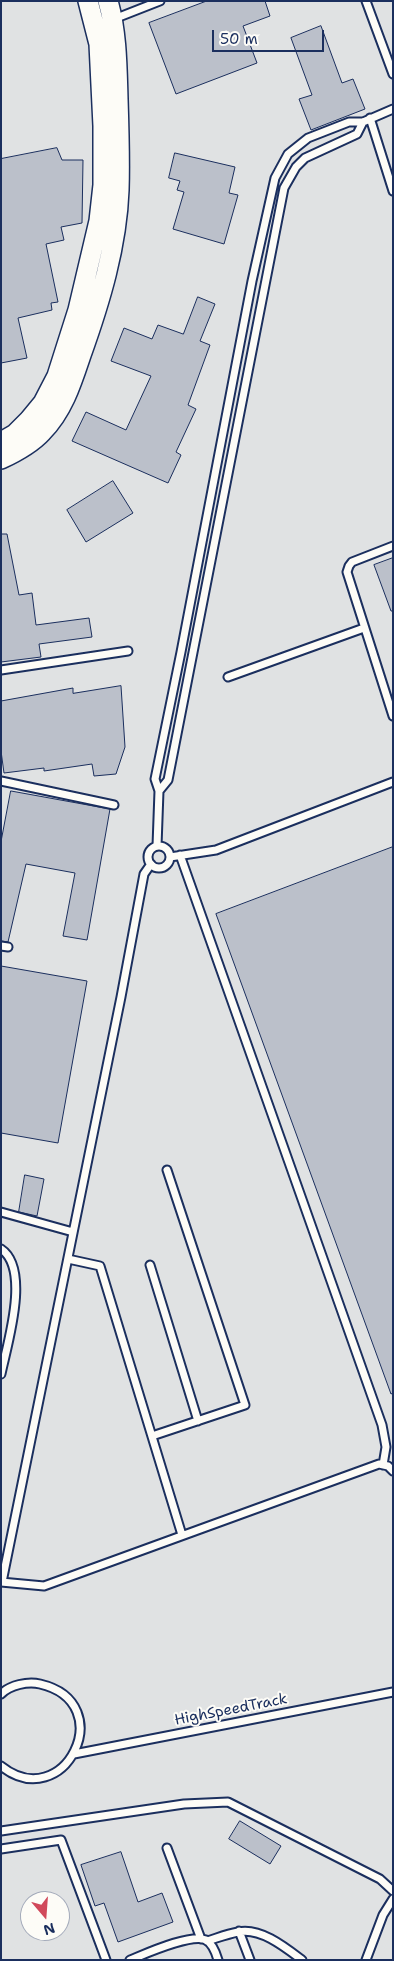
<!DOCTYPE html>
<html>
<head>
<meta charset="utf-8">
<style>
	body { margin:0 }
	#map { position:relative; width:394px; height:1961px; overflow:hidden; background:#f0f0ee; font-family:"Shantell Sans",sans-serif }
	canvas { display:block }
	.frame { position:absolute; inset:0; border:2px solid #1b2f5e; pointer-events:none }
	.north { position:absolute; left:20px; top:1891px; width:50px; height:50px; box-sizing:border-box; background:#fdfcf7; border:1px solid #a3aaba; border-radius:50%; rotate:162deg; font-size:14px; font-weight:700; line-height:20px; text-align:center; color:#1b2f5e }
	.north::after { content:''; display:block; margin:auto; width:18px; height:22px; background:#d1495b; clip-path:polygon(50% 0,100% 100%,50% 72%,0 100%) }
	.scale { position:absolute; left:212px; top:30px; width:112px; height:22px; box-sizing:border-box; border:2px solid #1b2f5e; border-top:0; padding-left:6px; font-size:15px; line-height:18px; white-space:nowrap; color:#1b2f5e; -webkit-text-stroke:4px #fdfcf7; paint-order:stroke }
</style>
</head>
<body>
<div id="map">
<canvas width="394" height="1961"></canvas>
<div class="frame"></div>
<div class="north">N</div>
<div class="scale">50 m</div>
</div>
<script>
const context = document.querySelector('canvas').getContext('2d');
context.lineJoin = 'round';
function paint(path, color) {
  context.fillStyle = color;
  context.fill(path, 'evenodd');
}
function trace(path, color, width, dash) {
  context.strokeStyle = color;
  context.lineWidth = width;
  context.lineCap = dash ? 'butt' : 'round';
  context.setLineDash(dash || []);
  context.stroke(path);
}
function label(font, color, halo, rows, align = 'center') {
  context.font = font + ' "Shantell Sans",sans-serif';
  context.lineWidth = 4;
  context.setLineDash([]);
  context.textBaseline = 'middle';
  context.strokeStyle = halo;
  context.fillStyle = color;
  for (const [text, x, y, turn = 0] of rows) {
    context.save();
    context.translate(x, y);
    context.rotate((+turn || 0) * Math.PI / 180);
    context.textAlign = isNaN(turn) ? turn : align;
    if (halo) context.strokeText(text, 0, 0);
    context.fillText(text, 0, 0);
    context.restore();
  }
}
paint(new Path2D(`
	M1 1H393V1960H1ZM30 1901H60V1931H30Z`), '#e0e2e3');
const building = new Path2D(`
	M207 1H265L270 16 243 26 257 63 176 94 149 23Z
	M321 26 342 83 353 79 365 109 311 130 299 99 312 95 291 38Z
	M57 148 62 160H83L82 223 61 227 64 240 46 244 58 302 51 303 52 310 18 318 27 358 1 363V159Z
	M175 153 235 167 229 193 238 195 224 244 173 229 184 192 177 190 180 181 169 178Z
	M198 297 215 304 200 341 210 345 188 405 196 409 176 452 181 455 168 483 72 441 86 412 126 430 151 376 111 361 124 328 152 339 158 325 183 334Z
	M113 481 133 513 86 542 67 510Z
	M1 534H7L19 595 32 593 36 625 89 618 92 637 39 644 41 657 1 662Z
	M393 558V611H391L374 565Z
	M121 686 125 747 116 774 94 776 92 764 44 771V768L4 773 1 751V701L73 688V693Z
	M11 791 110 809 87 940 63 936 75 873 26 864 8 942 1 941V842Z
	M393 847V1393L391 1394 216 914Z
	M1 966 87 981 58 1143 1 1133Z
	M25 1175 44 1179 37 1216 19 1212Z
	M240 1821 281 1846 270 1864 229 1839Z
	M121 1852 138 1902 162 1893 173 1922 118 1942 104 1903 95 1906 81 1865Z`);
paint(building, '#bbc0ca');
trace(building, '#1b2f5e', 1);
const lane = new Path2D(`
	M366 1 393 74
	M114 19 160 1
	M370 118 393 191
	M393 546 352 562 349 566 347 572 393 716
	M1 670 128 651
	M228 677 364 628
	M1 781 114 805
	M159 791 168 780 284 188 296 167 305 158 357 134 363 122
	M157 846 159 791 155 779 181 652 252 281 275 178 288 154 308 138 349 122H363L393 109
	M148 857a11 11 0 1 1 22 0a11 11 0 1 1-22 0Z
	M180 855 382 1425 386 1447 383 1465
	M170 857 216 850 393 782
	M1 946 8 947
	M1 1212 73 1232
	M1 1249C31 1269 7 1345 1 1374
	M68 1259 100 1266 182 1535
	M150 1265 198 1421
	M152 1436 245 1405 167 1170
	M1 1582 44 1586 379 1464 388 1466 393 1471
	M2 1582 121 997 144 874 151 864
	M1 1694C10 1685 28 1681 40 1684 121 1703 64 1816 1 1766
	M74 1754 393 1692
	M1 1831 184 1804 228 1802 380 1879 393 1891
	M167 1848 201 1939
	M1 1849 61 1840 106 1960
	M239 1931 250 1960
	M207 1941C217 1938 227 1934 238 1932 260 1927 285 1947 302 1960
	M130 1960C145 1954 191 1933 206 1940 213 1944 216 1953 218 1960
	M366 1960 383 1915 393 1899`);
const secondary = new Path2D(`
	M1 442 15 434 29 420 43 403 57 376 78 310 99 221 103 185V126L99 44 88 1
	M1 459C16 452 31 444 42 432 63 411 72 382 81 355 100 302 117 246 119 190 120 160 119 129 118 99 117 66 117 33 108 1`);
trace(lane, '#1b2f5e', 11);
trace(secondary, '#1b2f5e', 22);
trace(lane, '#fdfcf7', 7);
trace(secondary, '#fdfcf7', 19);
label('15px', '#1b2f5e', '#fdfcf7', [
	["HighSpeedTrack",231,1710,-11]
]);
</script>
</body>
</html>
